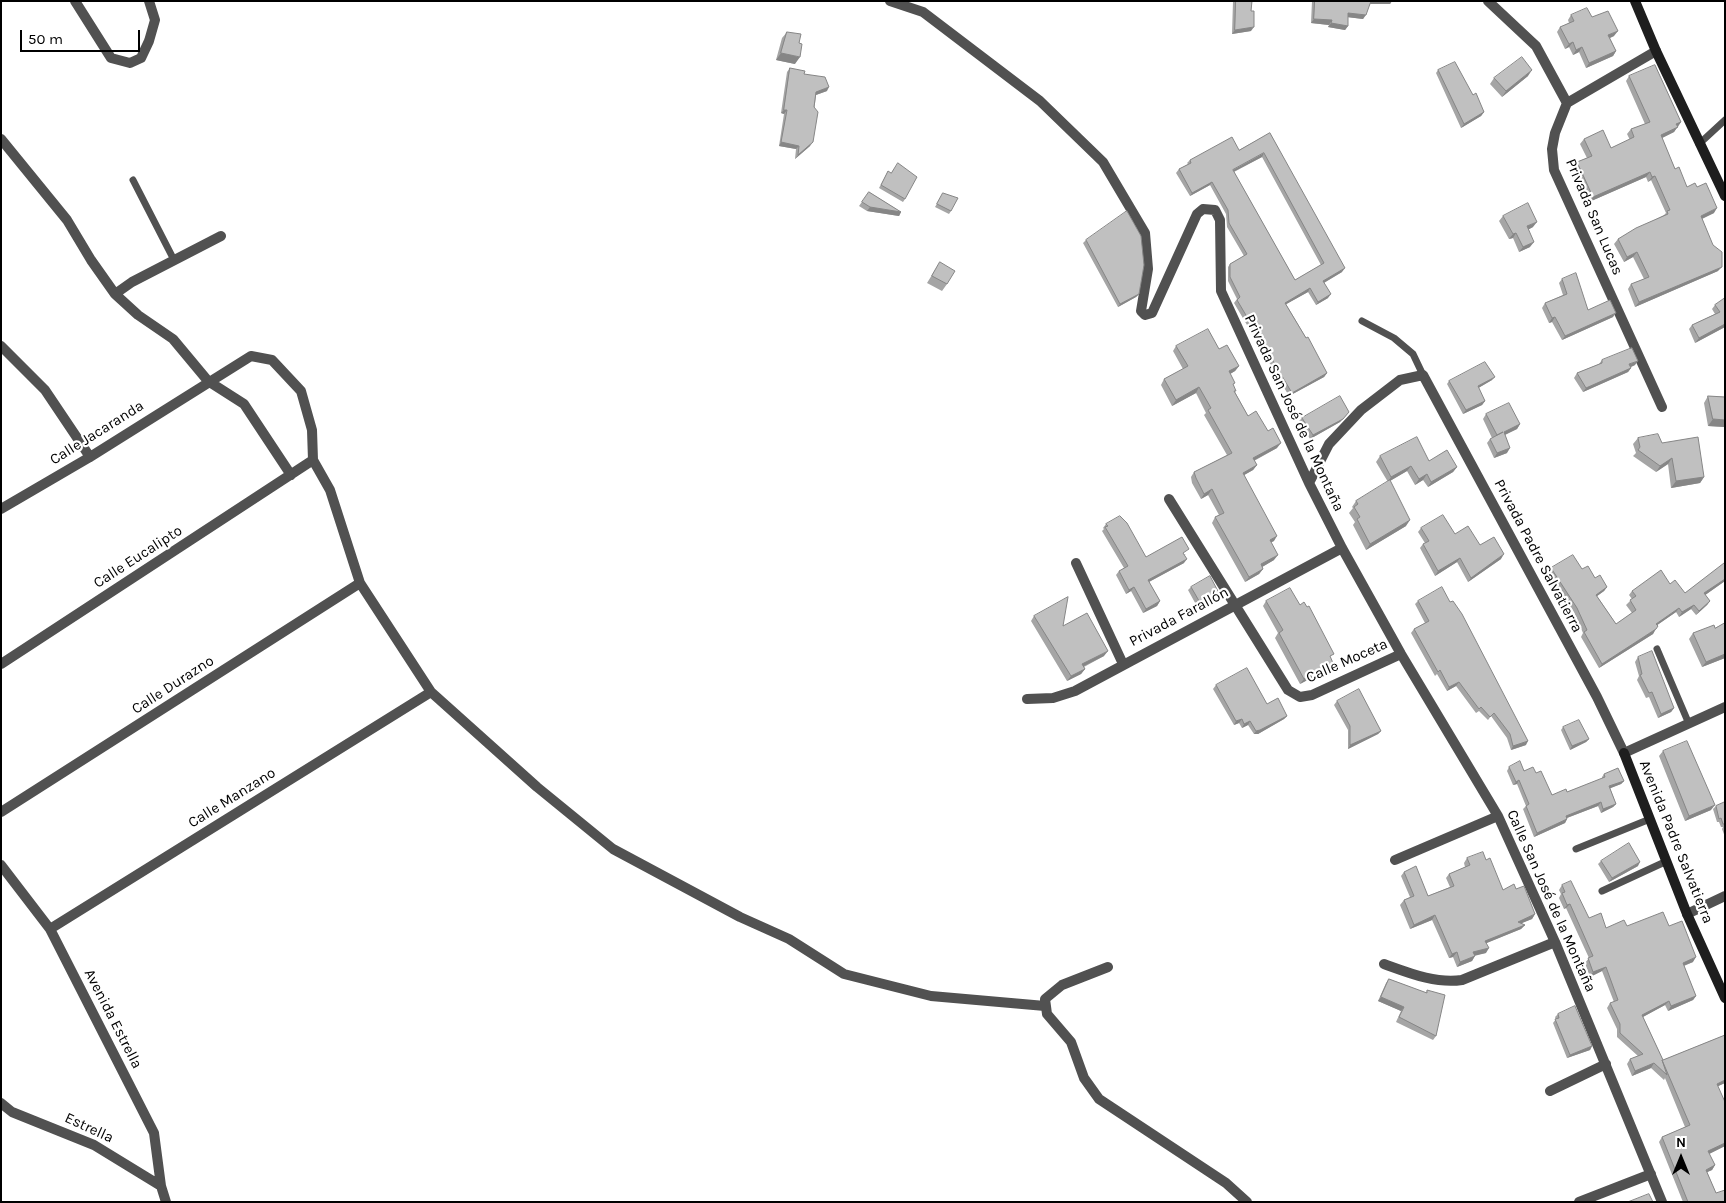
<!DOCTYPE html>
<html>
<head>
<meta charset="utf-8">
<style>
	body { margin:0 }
	#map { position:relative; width:1726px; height:1203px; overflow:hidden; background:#fff; font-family:Karla,sans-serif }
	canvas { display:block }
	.frame { position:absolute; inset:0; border:2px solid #000; pointer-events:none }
	.north { position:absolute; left:1656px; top:1133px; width:50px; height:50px; -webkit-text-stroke:4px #fff; paint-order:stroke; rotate:0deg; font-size:14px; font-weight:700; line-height:20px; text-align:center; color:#000 }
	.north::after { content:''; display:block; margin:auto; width:18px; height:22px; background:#000; clip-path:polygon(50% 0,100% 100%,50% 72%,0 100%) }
	.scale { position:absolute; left:20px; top:30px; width:120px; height:22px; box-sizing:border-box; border:2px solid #000; border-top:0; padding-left:6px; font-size:15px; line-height:18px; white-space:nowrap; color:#000; -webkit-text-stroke:4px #fff; paint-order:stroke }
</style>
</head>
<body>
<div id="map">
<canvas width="1726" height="1203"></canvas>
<div class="frame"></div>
<div class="north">N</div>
<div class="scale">50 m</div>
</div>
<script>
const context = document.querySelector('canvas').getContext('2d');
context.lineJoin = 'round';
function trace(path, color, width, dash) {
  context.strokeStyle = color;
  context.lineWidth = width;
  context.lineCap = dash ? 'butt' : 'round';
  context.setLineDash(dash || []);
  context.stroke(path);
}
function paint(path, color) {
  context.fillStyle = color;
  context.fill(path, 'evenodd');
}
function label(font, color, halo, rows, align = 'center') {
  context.font = font + ' Karla,sans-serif';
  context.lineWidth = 4.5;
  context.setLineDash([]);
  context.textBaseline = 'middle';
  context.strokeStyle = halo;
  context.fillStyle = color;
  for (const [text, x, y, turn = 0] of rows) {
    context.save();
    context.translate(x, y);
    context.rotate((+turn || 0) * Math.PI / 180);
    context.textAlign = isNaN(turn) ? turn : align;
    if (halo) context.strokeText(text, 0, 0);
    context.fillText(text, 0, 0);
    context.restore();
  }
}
trace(new Path2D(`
	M1699 144 1725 120
	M133 180 174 260
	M1362 321 1394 338 1413 354 1423 375
	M1657 649 1689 724
	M1576 849 1650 819
	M1602 891 1667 861`), '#515151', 7);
trace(new Path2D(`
	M75 1 111 58 130 63 141 58 149 41 155 20 149 1
	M890 1 923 12 1040 101 1103 162 1145 233 1148 269 1141 311 1145 315 1152 313 1197 214 1203 209 1215 210 1220 220 1221 291 1309 483 1342 548 1401 654 1498 816 1555 942 1662 1202
	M1488 1 1536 46 1567 103
	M1656 51 1567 103 1555 133 1552 149 1554 170 1662 407
	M1 139 67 220 91 260 115 294 132 282 221 236
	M115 294 138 315 173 339 208 381 244 404 291 475
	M1 346 45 390 90 457
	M313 460 330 490 360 583 431 692 537 787 613 849 740 917 789 939 844 974 931 996 1045 1006
	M1309 483 1329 444 1361 410 1400 380 1423 375 1597 697 1624 753 1725 707
	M1169 499 1288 690 1300 697 1312 695 1401 654
	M1 509 90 457 251 356 272 360 301 391 312 430 313 460 1 664
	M1076 563 1123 664
	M1027 699 1053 698 1075 691 1342 548
	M1 812 360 583
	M1395 860 1498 816
	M1 865 50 929 154 1133 161 1186 166 1202
	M1687 914 1725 896
	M50 929 431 692
	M1384 964C1409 973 1436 984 1462 980L1555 942
	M1108 967 1062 985 1045 999 1047 1014 1071 1042 1084 1078 1099 1099 1226 1183 1247 1202
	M1550 1091 1606 1064
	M1 1103 12 1112 94 1145 161 1186
	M1579 1202 1651 1174`), '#515151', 10);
trace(new Path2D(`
	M1635 1 1656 51 1725 196
	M1624 753 1687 914 1725 998`), '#1e1e1e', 10);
paint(new Path2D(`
	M1233 1H1252L1251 11V31L1232 34Z
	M1312 1H1392L1390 4H1370L1363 19 1348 17V26L1345 30 1328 27 1329 25 1311 23Z
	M1571 15 1592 17 1614 36 1610 38 1616 51 1613 56 1586 68 1579 52 1573 55 1569 47 1565 49 1557 32 1560 27 1569 23 1568 20Z
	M787 32 795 64 776 60 782 38Z
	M790 68 804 74 827 91 816 95 810 146 795 159 796 149 779 146 784 114 781 113 787 72Z
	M1438 70 1473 95 1484 112 1481 116 1461 128 1436 73Z
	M1528 76 1502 97 1490 84 1494 78Z
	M1629 76 1681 122 1674 132 1662 138 1675 169 1687 187H1697L1714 213 1702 219 1718 271 1635 307 1628 289 1631 284 1644 279 1633 257 1624 262 1614 244 1618 239 1664 215 1666 213 1651 180 1648 182 1646 177 1589 202 1574 167 1577 162 1587 158 1580 144 1584 139 1611 148 1630 140 1627 134 1631 129 1645 124 1626 81Z
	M1270 133 1342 272 1324 283 1328 298 1316 305 1308 292 1286 304 1327 373 1324 377 1289 396 1234 303 1237 299 1228 281V267L1230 264 1244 256 1227 227 1226 214 1210 185 1190 196 1176 173 1179 169 1188 164 1187 163 1190 160 1239 150ZM1262 157 1321 265 1295 280 1234 172Z
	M888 171 905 199 903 202 879 188Z
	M869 192 901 212 899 216 867 211 859 206Z
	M943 193 951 211 949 214 935 207Z
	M1503 216 1533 227 1529 229 1530 247 1519 252 1513 238 1509 239 1499 221Z
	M1086 240 1139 294 1136 297 1118 307 1083 243Z
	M940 262 947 284 942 291 927 283Z
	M1562 279 1588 310 1613 317 1562 340 1552 322 1549 323 1542 308 1545 303 1563 295 1559 283Z
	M1725 298V327L1695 343 1689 329 1692 325 1715 314 1712 309 1715 305Z
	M1176 346 1219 349 1239 366 1235 371 1230 374 1235 392 1248 416 1277 448 1254 461 1257 465 1253 470 1244 475 1274 541 1271 542 1274 560 1262 567 1263 569 1259 574 1245 582 1212 523 1215 517 1219 515 1208 495 1201 499 1192 483 1191 477 1194 472 1227 455 1204 415 1206 413 1196 393 1172 406 1161 385 1164 379 1183 369 1173 351Z
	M1602 360 1635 365 1631 367V368L1628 372 1583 392 1574 378 1577 373 1599 364Z
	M1492 380 1478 388 1485 401 1482 405 1463 414 1447 384 1449 381Z
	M1708 396 1725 397V427L1708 426 1704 403Z
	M1349 412 1340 422 1310 439 1299 421 1302 418Z
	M1486 414 1520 424 1517 429 1505 435 1507 453 1494 458 1487 443 1490 439 1492 438 1483 419Z
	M1638 438 1662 443 1704 477 1700 483 1671 488 1668 464 1656 472 1633 456 1636 453 1633 444Z
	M1380 456 1429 461 1457 467 1453 472 1428 487 1423 480 1415 485 1407 471 1390 481 1406 526 1366 550 1353 525 1355 522 1349 513 1353 508 1352 507 1356 501 1388 482 1376 462Z
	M1106 524 1146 557 1186 554 1184 555V563L1149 582 1160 601 1157 606 1143 613 1131 591 1126 594 1116 575 1119 571 1124 568 1102 531 1104 529 1103 528Z
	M1421 528 1455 534 1480 545 1501 559 1468 582 1457 562 1435 576 1420 548 1423 544 1425 543 1418 532Z
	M1725 564V581L1705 595 1710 601 1707 605 1696 615 1691 609 1679 617 1676 612 1657 625 1653 634 1599 668 1581 637 1583 633 1574 612 1548 572 1551 568 1582 569 1607 587 1604 591 1597 596 1616 624 1632 613 1626 605 1632 599 1629 595 1632 591 1670 584 1685 593Z
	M1191 587 1218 599 1199 610 1188 590Z
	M1266 601 1300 605 1333 663 1330 668 1300 684 1275 638 1278 633 1263 606Z
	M1418 601 1526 745 1511 750 1507 738 1491 716 1488 720 1479 711 1476 713 1456 686 1447 691 1437 674 1435 676 1411 633 1414 629 1425 623 1415 604Z
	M1034 616 1063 626 1104 656 1084 667 1085 669 1081 674 1067 681 1031 621Z
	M1725 623V658L1702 667 1689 639 1693 633 1715 628Z
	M1638 657 1674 708 1671 712 1658 718 1649 697 1646 698 1637 680 1639 676 1635 662Z
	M1216 685 1267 704 1287 716 1284 719 1258 734H1254L1248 725 1242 728 1239 723 1234 725 1213 689Z
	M1337 701 1381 731 1378 734 1348 749V730L1334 705Z
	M1563 727 1589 739 1586 742 1570 750 1561 730Z
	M1663 751 1711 810 1685 821 1659 756Z
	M1509 767 1536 773 1552 795 1567 792 1602 779V777L1604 774 1624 781 1621 784 1610 788 1616 804 1613 807 1601 813 1598 806 1567 818V819L1565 823 1534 837 1523 809 1526 806 1517 784 1513 785 1507 771Z
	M1725 802V837L1722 829 1723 827H1721L1719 822H1717L1713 809 1716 806Z
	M1467 858 1486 860 1503 890 1516 889 1535 914 1532 919 1521 923 1525 925 1521 929 1486 943V953L1475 955 1472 961 1457 967 1453 957 1449 958 1432 920 1410 929 1400 905 1404 900 1410 897 1401 876 1404 872 1428 896 1450 887 1446 878 1449 874 1465 867 1464 863Z
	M1601 861 1638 866 1609 882 1598 864Z
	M1562 885 1589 918 1606 928 1627 926H1669L1693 962 1684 966 1696 996 1693 1000 1668 1011 1665 1005 1643 1017 1663 1060 1725 1035V1083L1718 1086 1725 1146 1709 1154 1715 1165 1712 1170 1707 1172 1716 1193 1725 1202H1683L1659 1142 1662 1137 1685 1127 1665 1078 1664 1080 1651 1068 1632 1076 1627 1064 1630 1059 1638 1056 1617 1037V1029L1607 1008 1610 1003 1614 1002 1602 971 1590 977 1585 963 1589 958 1566 908 1564 909 1559 898 1561 894 1559 890Z
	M1389 979 1426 993 1427 990 1436 1036 1433 1040 1396 1022 1401 1011 1378 1001 1386 983Z
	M1558 1014 1592 1046 1590 1050 1567 1058 1553 1023 1556 1019 1555 1017Z`), '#a5a5a5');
paint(new Path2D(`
	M1370 1H1392L1390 4H1368Z
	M1348 13 1366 15 1363 19 1346 17Z
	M1314 19 1332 20 1329 25 1311 23Z
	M1331 23 1348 26 1345 30 1328 27Z
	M1254 27 1251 31 1232 34 1235 30Z
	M1618 31 1614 36 1605 40 1608 35Z
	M1573 42 1569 47 1565 49 1569 44Z
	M1582 47 1579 52 1573 55 1576 50Z
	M1616 51 1613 56 1586 68 1589 63Z
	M781 53 800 57 795 64 776 60Z
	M1532 70 1528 76 1502 97 1506 91Z
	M829 87 827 91 813 96 816 92Z
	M784 110H787L784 114 781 113Z
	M1484 112 1481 116 1461 128 1464 124Z
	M1681 122 1674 132 1658 140 1661 135 1676 124Z
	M781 142 799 146 796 149 779 146Z
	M813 142 810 146 795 159 798 155Z
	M1264 153 1262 157 1231 173 1233 170Z
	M1650 172 1646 177 1589 202 1593 197Z
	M1655 176 1651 180 1648 182 1652 177Z
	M1212 182 1210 185 1190 196 1192 193Z
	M870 207 901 212 899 216 867 211Z
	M1717 208 1714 213 1697 221 1701 216Z
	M1537 222 1533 227 1524 232 1527 226Z
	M1516 233 1513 238 1509 239 1513 234Z
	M1534 242 1530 247 1519 252 1523 247Z
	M1637 252 1633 257 1624 262 1627 257Z
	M1722 267 1718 271 1635 307 1639 302Z
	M1345 268 1342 272 1320 285 1323 281Z
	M1310 288 1308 292 1283 306 1285 303Z
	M1139 294 1136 297 1118 307 1120 304Z
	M1331 294 1328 298 1316 305 1318 302Z
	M1616 313 1613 317 1562 340 1565 336Z
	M1555 317 1552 322 1549 323 1552 318Z
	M1725 324V327L1695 343 1699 338Z
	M1638 361 1635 365 1626 369 1629 364Z
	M1239 366 1235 371 1225 377 1229 371Z
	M1631 368 1628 372 1583 392 1586 388Z
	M1327 373 1324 377 1289 396 1292 393Z
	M1495 377 1492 380 1475 390 1478 386Z
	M1199 387 1196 393 1172 406 1176 400Z
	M1485 401 1482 405 1463 414 1466 410Z
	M1349 412 1340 422 1310 439 1313 435Z
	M1713 419 1725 420V427L1708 426Z
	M1520 424 1517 429 1500 437 1504 432Z
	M1281 443 1277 448 1249 463 1253 458Z
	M1510 448 1507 453 1494 458 1497 453Z
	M1672 458 1668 464 1656 472 1660 466Z
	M1257 465 1253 470 1239 478 1243 473Z
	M1411 466 1407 471 1388 482 1391 477Z
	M1457 467 1453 472 1428 487 1431 482Z
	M1427 474 1423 480 1415 485 1419 479Z
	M1704 477 1700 483 1671 488 1676 481Z
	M1212 489 1208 495 1201 499 1204 494Z
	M1410 520 1406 526 1366 550 1370 544Z
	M1277 536 1274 541 1266 545 1270 540Z
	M1504 554 1501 559 1468 582 1471 578Z
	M1278 555 1274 560 1257 570 1261 564Z
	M1460 558 1457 562 1435 576 1438 571Z
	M1187 559 1184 563 1145 584 1148 580Z
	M1263 569 1259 574 1245 582 1249 577Z
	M1725 579V581L1701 598 1704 593Z
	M1134 587 1131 591 1126 594 1129 590Z
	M1607 587 1604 591 1593 599 1596 595Z
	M1220 595 1218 599 1199 610 1202 606Z
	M1160 601 1157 606 1143 613 1146 609Z
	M1710 601 1707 605 1696 615 1699 611Z
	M1694 605 1691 609 1679 617 1682 612Z
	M1679 608 1676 612 1653 628 1656 624Z
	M1656 629 1653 634 1599 668 1602 664Z
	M1108 651 1104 656 1078 669 1082 664Z
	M1725 654V658L1702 667 1706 662Z
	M1333 663 1330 668 1300 684 1304 679Z
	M1085 669 1081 674 1067 681 1071 676Z
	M1459 682 1456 686 1447 691 1449 687Z
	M1674 708 1671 712 1658 718 1661 714Z
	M1287 716 1284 719 1258 734H1254L1256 731Z
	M1242 719 1239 723 1234 725 1236 721Z
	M1250 721 1248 725 1242 728 1244 724Z
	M1381 731 1378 734 1348 749 1350 745Z
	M1589 739 1586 742 1570 750 1572 746Z
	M1528 741 1526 745 1511 750 1513 746Z
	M1519 780 1517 784 1513 785 1516 782Z
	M1624 781 1621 784 1606 790 1609 786Z
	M1601 802 1598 806 1564 819 1566 816Z
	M1616 804 1613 807 1601 813 1603 809Z
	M1715 805 1711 810 1685 821 1689 816Z
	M1567 819 1565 823 1534 837 1537 833Z
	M1640 862 1638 866 1609 882 1612 878Z
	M1570 904 1566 908 1564 909 1567 905Z
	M1535 914 1532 919 1515 926 1518 922Z
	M1435 915 1432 920 1410 929 1414 925Z
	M1525 925 1521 929 1482 945 1485 941Z
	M1489 948 1486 953 1470 957 1473 952Z
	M1457 952 1453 957 1449 958 1452 954Z
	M1475 956 1472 961 1457 967 1460 962Z
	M1696 957 1693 962 1680 967 1683 963Z
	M1606 967 1602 971 1590 977 1593 972Z
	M1696 996 1693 1000 1668 1011 1671 1006Z
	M1381 997 1404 1007 1401 1011 1378 1001Z
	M1669 1001 1665 1005 1639 1019 1642 1015Z
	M1592 1046 1590 1050 1567 1058 1570 1055Z
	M1654 1063 1651 1068 1632 1076 1635 1071Z
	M1725 1080V1083L1714 1088 1717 1084Z
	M1725 1143V1146L1705 1156 1708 1151Z
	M1715 1165 1712 1170 1703 1174 1706 1170Z`), '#868686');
const building = new Path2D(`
	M1236 1H1252L1251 11H1254V27L1235 30Z
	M1315 1H1371L1366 15 1348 13V26L1331 23 1332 20 1314 19Z
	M1587 8 1592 17 1608 11 1618 31 1608 35 1616 51 1589 63 1582 47 1576 50 1573 42 1569 44 1560 27 1574 21 1571 15Z
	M787 32 801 34 799 43 802 44 800 57 781 53Z
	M1522 57 1532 70 1506 91 1494 78Z
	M1455 62 1473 95 1476 93 1484 112 1464 124 1438 70Z
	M1655 65 1681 122 1676 124 1678 127 1661 135 1675 169 1679 167 1687 187 1695 183 1697 187 1706 183 1710 192 1717 208 1701 216 1713 245 1722 252V267L1639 302 1631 284 1649 277 1637 252 1627 257 1618 239 1636 228 1668 214 1667 211 1670 210 1655 176 1652 177 1650 172 1593 197 1577 162 1592 156 1584 139 1603 130 1611 148 1634 137 1631 129 1650 122 1629 76Z
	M790 68 805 71 804 74 825 77 829 87 816 92 814 107 818 112 813 142 798 155 799 146 781 142 787 110H784Z
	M1270 133 1345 268 1323 281 1331 294 1318 302 1310 288 1285 303 1306 338 1308 337 1327 373 1292 393 1237 300 1240 297 1230 277V264L1247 254 1229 223 1228 210 1212 182 1192 193 1179 169 1191 163 1190 160 1232 137 1239 150ZM1264 153 1324 263 1295 280 1233 170Z
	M898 163 917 177 905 199 881 185 888 171 891 173Z
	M869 192 901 212 870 207 862 202Z
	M943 193 958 198 951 211 937 204Z
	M1528 203 1537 222 1527 226 1534 242 1523 247 1516 233 1513 234 1503 216Z
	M1127 211 1141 236 1144 265 1139 294 1120 304 1086 240Z
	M940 262 955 271 947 284 932 276Z
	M1576 273 1588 310 1610 300 1616 313 1565 336 1555 317 1552 318 1545 303 1567 294 1562 279Z
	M1725 298V324L1699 338 1692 325 1720 312 1715 305Z
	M1208 329 1219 349 1227 345 1239 366 1229 371 1235 383 1233 384 1236 391H1234L1248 416 1256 411 1268 431 1273 428 1281 443 1253 458 1257 465 1243 473 1277 536 1270 540 1278 555 1261 564 1263 569 1249 577 1215 517 1224 513 1212 489 1204 494 1196 478 1194 472 1232 453 1208 410 1211 408 1199 387 1176 400 1164 379 1188 366 1176 346Z
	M1632 348 1638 361 1629 364 1631 368 1586 388 1577 373 1602 363V360Z
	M1485 362 1495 377 1478 386 1485 401 1466 410 1449 381Z
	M1340 396 1349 412 1343 419 1313 435 1302 418Z
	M1708 396 1725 397V420L1713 419Z
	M1509 403 1520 424 1504 432 1510 448 1497 453 1490 439 1503 432 1497 435 1486 414Z
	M1658 434 1662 443 1698 437 1704 477 1676 481 1672 458 1660 466 1638 450 1640 447 1638 438Z
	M1417 437 1429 461 1447 450 1457 467 1431 482 1427 474 1419 479 1411 466 1391 477 1380 456Z
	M1390 480 1410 520 1370 544 1357 519 1360 517 1354 507 1358 504 1356 501Z
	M1443 515 1455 534 1468 526 1480 545 1494 537 1504 554 1471 578 1460 558 1438 571 1423 544 1429 541 1421 528Z
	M1120 516 1127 523 1146 557 1182 537 1189 549 1183 553 1187 559 1148 580 1160 601 1146 609 1134 587 1129 590 1119 571 1128 566 1105 527 1108 526 1106 524Z
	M1573 555 1582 569 1588 566 1595 578 1600 575 1607 587 1596 595 1616 624 1636 610 1630 600 1636 596 1632 591 1661 570 1670 584 1675 580 1685 593 1724 563 1725 564V579L1704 593 1710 601 1699 611 1694 605 1682 612 1679 608 1656 624 1658 626 1656 629 1602 664 1584 632 1587 630 1577 608 1551 568Z
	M1210 576 1220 595 1202 606 1191 587Z
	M1442 587 1450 602 1453 601 1462 614 1528 741 1513 746 1510 734 1494 713 1490 717 1481 707 1479 709 1459 682 1449 687 1440 670 1438 672 1414 629 1429 621 1418 601Z
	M1290 588 1300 605 1304 602 1307 607 1309 606 1334 654 1330 656 1333 663 1304 679 1279 633 1283 630 1266 601Z
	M1068 597 1063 626 1087 613 1108 651 1082 664 1085 669 1071 676 1034 616Z
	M1725 623V654L1706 662 1693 633 1714 625 1715 628Z
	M1652 651 1674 708 1661 714 1652 692 1649 693 1640 675 1642 674 1638 657Z
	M1247 668 1267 704 1278 698 1287 716 1260 730 1256 731 1250 721 1244 724 1242 719 1236 721 1216 685Z
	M1359 689 1381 731 1350 745V726L1337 701Z
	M1579 720 1589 739 1572 746 1563 727Z
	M1687 741 1715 805 1689 816 1663 751Z
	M1520 761 1524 771 1533 767 1536 773 1541 771 1552 795 1566 789 1567 792 1605 777 1604 774 1618 768 1624 781 1609 786 1616 804 1603 809 1601 802 1566 816 1567 819 1537 833 1526 806 1529 804 1519 780 1516 782 1509 767Z
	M1725 802V824H1723L1721 818 1719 819 1716 806Z
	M1629 843 1640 862 1612 878 1601 861Z
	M1483 852 1486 860 1490 858 1503 890 1514 884 1516 889 1524 886 1535 914 1518 922 1525 925 1485 941 1489 948 1473 952 1475 956 1460 962 1457 952 1452 954 1435 915 1414 925 1404 900 1414 896 1404 872 1416 866 1428 896 1454 886 1449 874 1470 865 1467 858Z
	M1571 881 1589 918 1601 913 1606 928 1624 920 1627 926 1663 912 1669 926 1682 921 1696 957 1683 963 1696 996 1671 1006 1669 1001 1642 1015 1663 1060 1725 1035V1080L1717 1084 1725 1102V1143L1708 1151 1715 1165 1706 1170 1716 1193 1725 1190V1202H1688L1662 1137 1690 1125 1662 1060 1667 1075 1654 1063 1635 1071 1630 1059 1643 1054 1620 1033V1024L1610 1003 1618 1000 1606 967 1593 972 1588 958 1593 956 1570 904 1567 905 1562 893 1565 892 1562 885Z
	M1389 979 1427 993V990L1445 995 1436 1036 1399 1017 1404 1007 1381 997Z
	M1575 1006 1592 1046 1570 1055 1555 1019 1559 1018 1558 1014Z
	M1649 1194 1653 1202H1628Z`);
paint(building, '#c0c0c0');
trace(building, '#868686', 1);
label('15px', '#000', '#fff', [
	["Privada San Lucas",1594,217,67],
	["Privada San José de la Montaña",1294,413,65],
	["Calle Jacaranda",97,433,-32],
	["Privada Padre Salvatierra",1538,556,62],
	["Calle Eucalipto",138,557,-33],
	["Privada Farallón",1179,617,-28],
	["Calle Moceta",1347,661,-24],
	["Calle Durazno",173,685,-33],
	["Calle Manzano",232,798,-32],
	["Avenida Padre Salvatierra",1676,842,68],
	["Calle San José de la Montaña",1551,901,66],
	["Avenida Estrella",113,1019,63],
	["Estrella",89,1128,25]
]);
</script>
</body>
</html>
